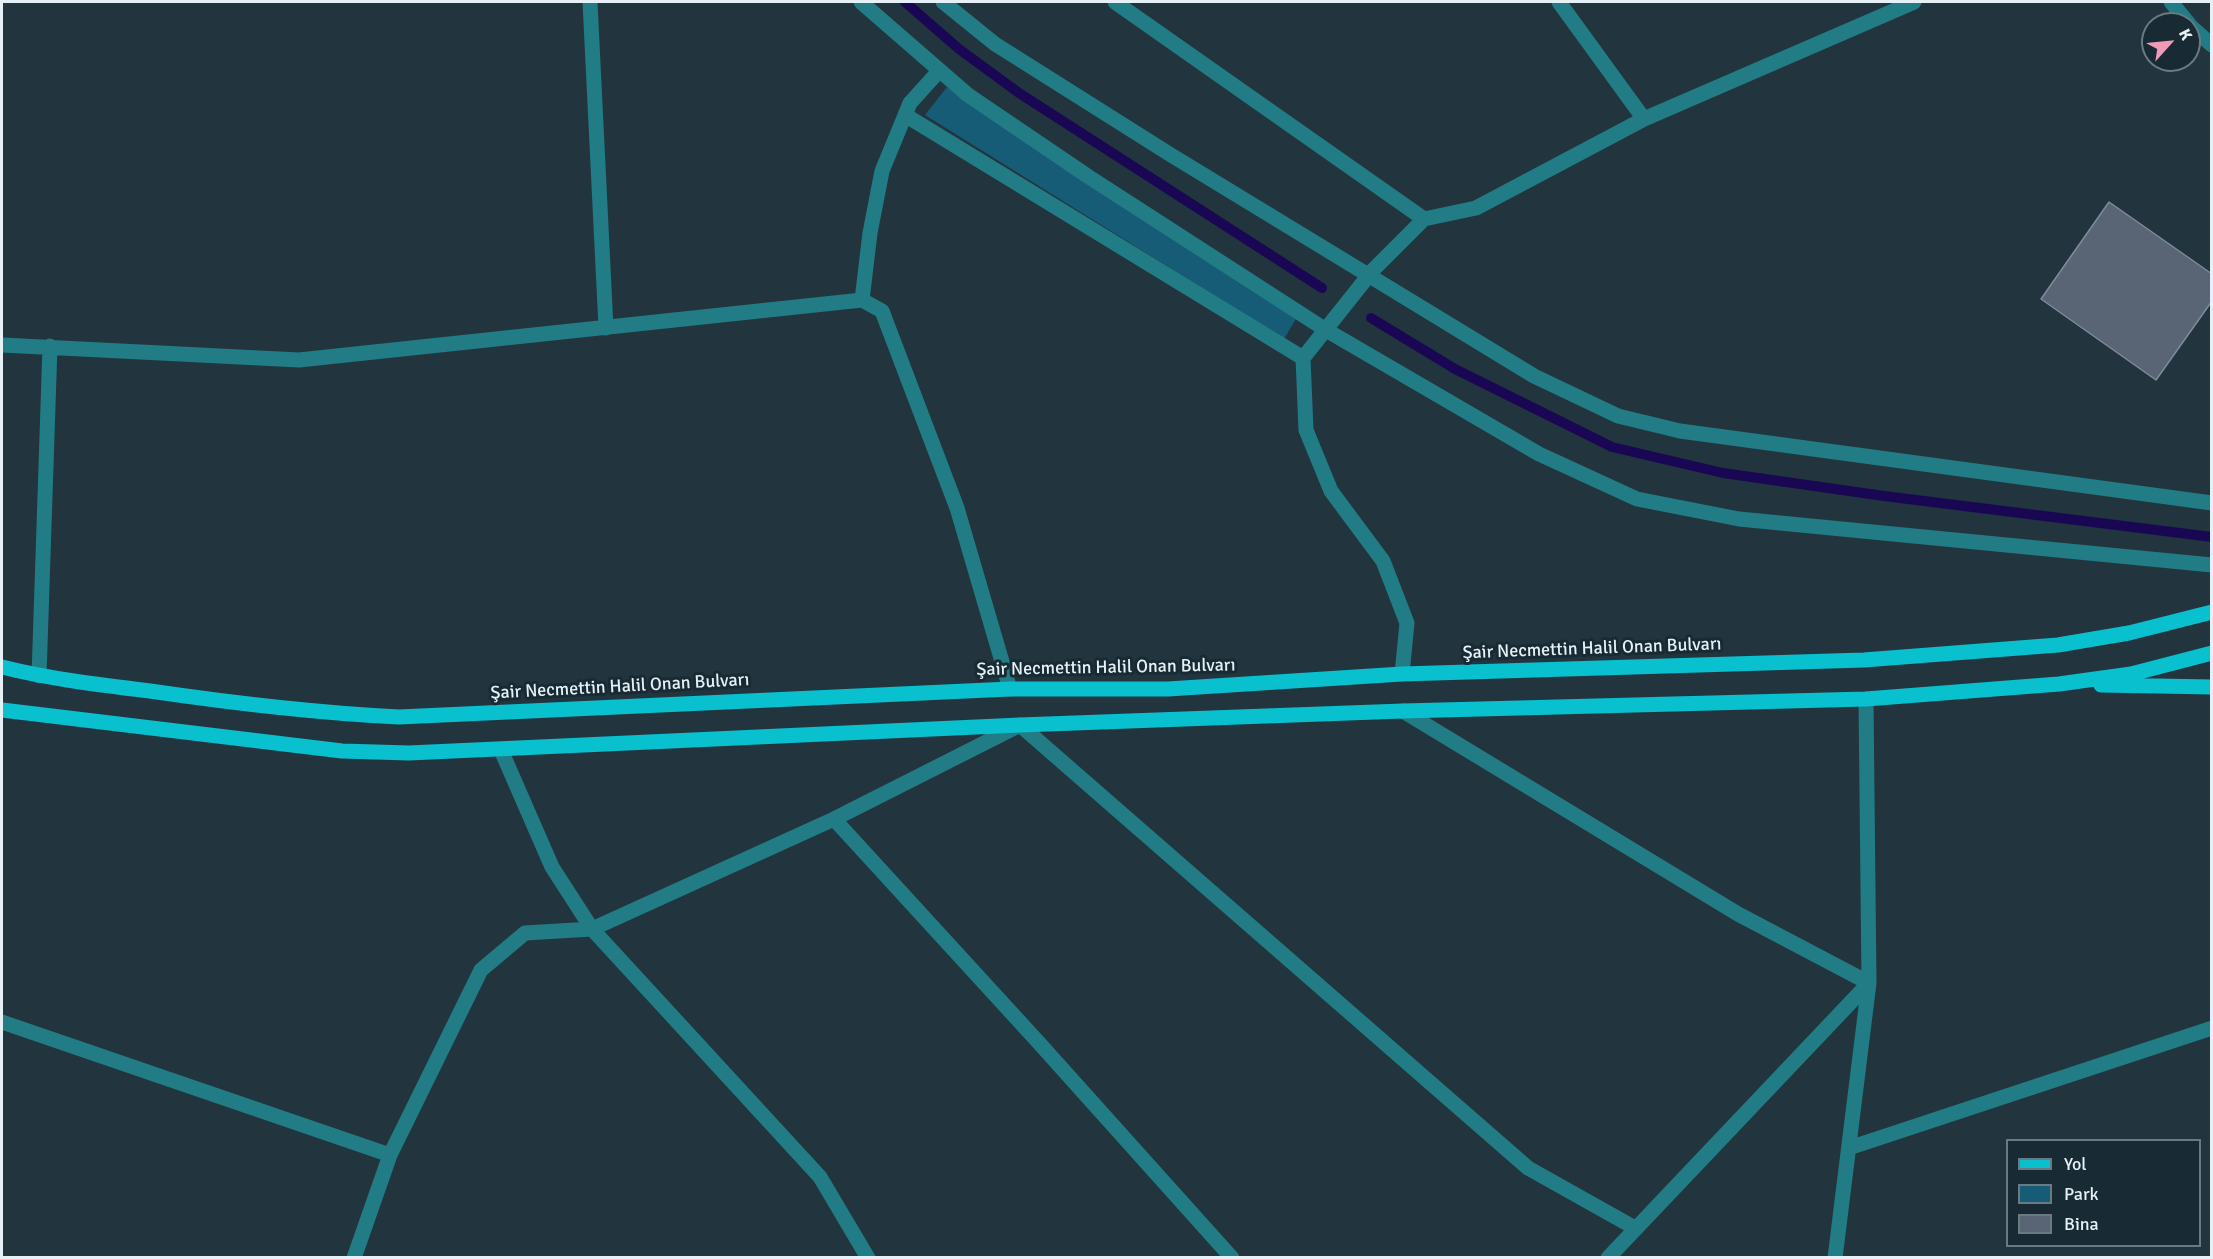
<!DOCTYPE html>
<html>
<head>
<meta charset="utf-8">
<style>
	body { margin:0 }
	#map { position:relative; width:2213px; height:1259px; overflow:hidden; background:#22353e; font-family:Signika,sans-serif }
	canvas { display:block }
	.frame { position:absolute; inset:0; border:3px solid #e5f1f7; pointer-events:none }
	.legend { position:absolute; left:2006px; top:1139px; width:195px; height:108px; box-sizing:border-box; background:#182b34; border:2px solid #6a7a82; margin:0; padding:8px 10px; list-style:none; font-size:18px; color:#e5f1f7 }
	.legend li { display:flex; align-items:center; gap:12px; height:30px }
	.legend b { width:30px; border:2px solid #6a7a82 }
	.north { position:absolute; left:2141px; top:12px; width:60px; height:60px; box-sizing:border-box; background:#182b34; border:2px solid #6a7a82; border-radius:50%; rotate:63deg; font-size:16px; font-weight:700; line-height:24px; text-align:center; color:#e5f1f7 }
	.north::after { content:''; display:block; margin:auto; width:21px; height:27px; background:#f09ab6; clip-path:polygon(50% 0,100% 100%,50% 72%,0 100%) }
</style>
</head>
<body>
<div id="map">
<canvas width="2213" height="1259"></canvas>
<div class="frame"></div>
<ul class="legend">
<li><b style="height:8px;background:#09c0cf"></b>Yol</li>
<li><b style="height:16px;background:#175c77"></b>Park</li>
<li><b style="height:16px;background:#596574"></b>Bina</li>
</ul>
<div class="north">K</div>
</div>
<script>
const context = document.querySelector('canvas').getContext('2d');
context.lineJoin = 'round';
function paint(path, color) {
  context.fillStyle = color;
  context.fill(path, 'evenodd');
}
function trace(path, color, width, dash) {
  context.strokeStyle = color;
  context.lineWidth = width;
  context.lineCap = dash ? 'butt' : 'round';
  context.setLineDash(dash || []);
  context.stroke(path);
}
function label(font, color, halo, rows, align = 'center') {
  context.font = font + ' Signika,sans-serif';
  context.lineWidth = 6;
  context.setLineDash([]);
  context.textBaseline = 'middle';
  context.strokeStyle = halo;
  context.fillStyle = color;
  for (const [text, x, y, turn = 0] of rows) {
    context.save();
    context.translate(x, y);
    context.rotate((+turn || 0) * Math.PI / 180);
    context.textAlign = isNaN(turn) ? turn : align;
    if (halo) context.strokeText(text, 0, 0);
    context.fillText(text, 0, 0);
    context.restore();
  }
}
paint(new Path2D(`
	M947 87 1297 317 1284 339 925 115Z`), '#175c77');
trace(new Path2D(`
	M905 2 959 49 1019 93 1322 288
	M1371 318 1455 369 1612 447 1723 473 1884 496 2212 537`), '#1a0754', 10);
const building = new Path2D(`
	M2109 202 2212 274V301L2156 380 2041 299Z`);
paint(building, '#596574');
trace(building, '#7f8b9c', 1.5);
trace(new Path2D(`
	M590 2 606 328
	M861 2 968 95 1089 177 1326 330 1539 454 1637 499 1739 519 2212 565
	M943 2 995 44 1171 155 1534 376 1618 416 1680 431 2212 503
	M1115 2 1424 219 1476 208 1644 119 1914 2
	M1559 2 1644 119
	M2171 2 2189 24
	M2189 25 2212 45
	M905 115 1303 358
	M862 300 870 233 882 171 910 103 939 71
	M2 345 299 360 862 300 882 311 957 508 1010 689
	M1402 674 1407 623 1383 561 1331 491 1306 430 1303 358 1373 270 1424 219
	M39 676 50 346
	M1403 711 1738 914 1869 983 1608 1258
	M501 750 552 867 592 929 820 1177 868 1258
	M834 819 1040 1044 1232 1258
	M2 1022 390 1155 354 1258
	M1849 1148 2212 1028
	M390 1155 481 970 525 933 592 929 834 819 1020 725 1528 1168 1635 1228
	M1835 1258 1869 983 1866 699`), '#217c85', 15);
trace(new Path2D(`
	M2 667C50 679 100 685 150 691 232 703 316 713 399 717L1010 689H1168L1402 674 1864 660 2058 645 2129 633 2212 612
	M2101 685 2212 687
	M2 710 342 751 409 753 1020 725 1403 711 1866 699 2059 684 2131 674 2212 653`), '#09c0cf', 15);
label('18px', '#e5f1f7', '#182b34', [
	["Şair Necmettin Halil Onan Bulvarı",1592,649,-2],
	["Şair Necmettin Halil Onan Bulvarı",1106,668,-1],
	["Şair Necmettin Halil Onan Bulvarı",620,687,-3]
]);
</script>
</body>
</html>
